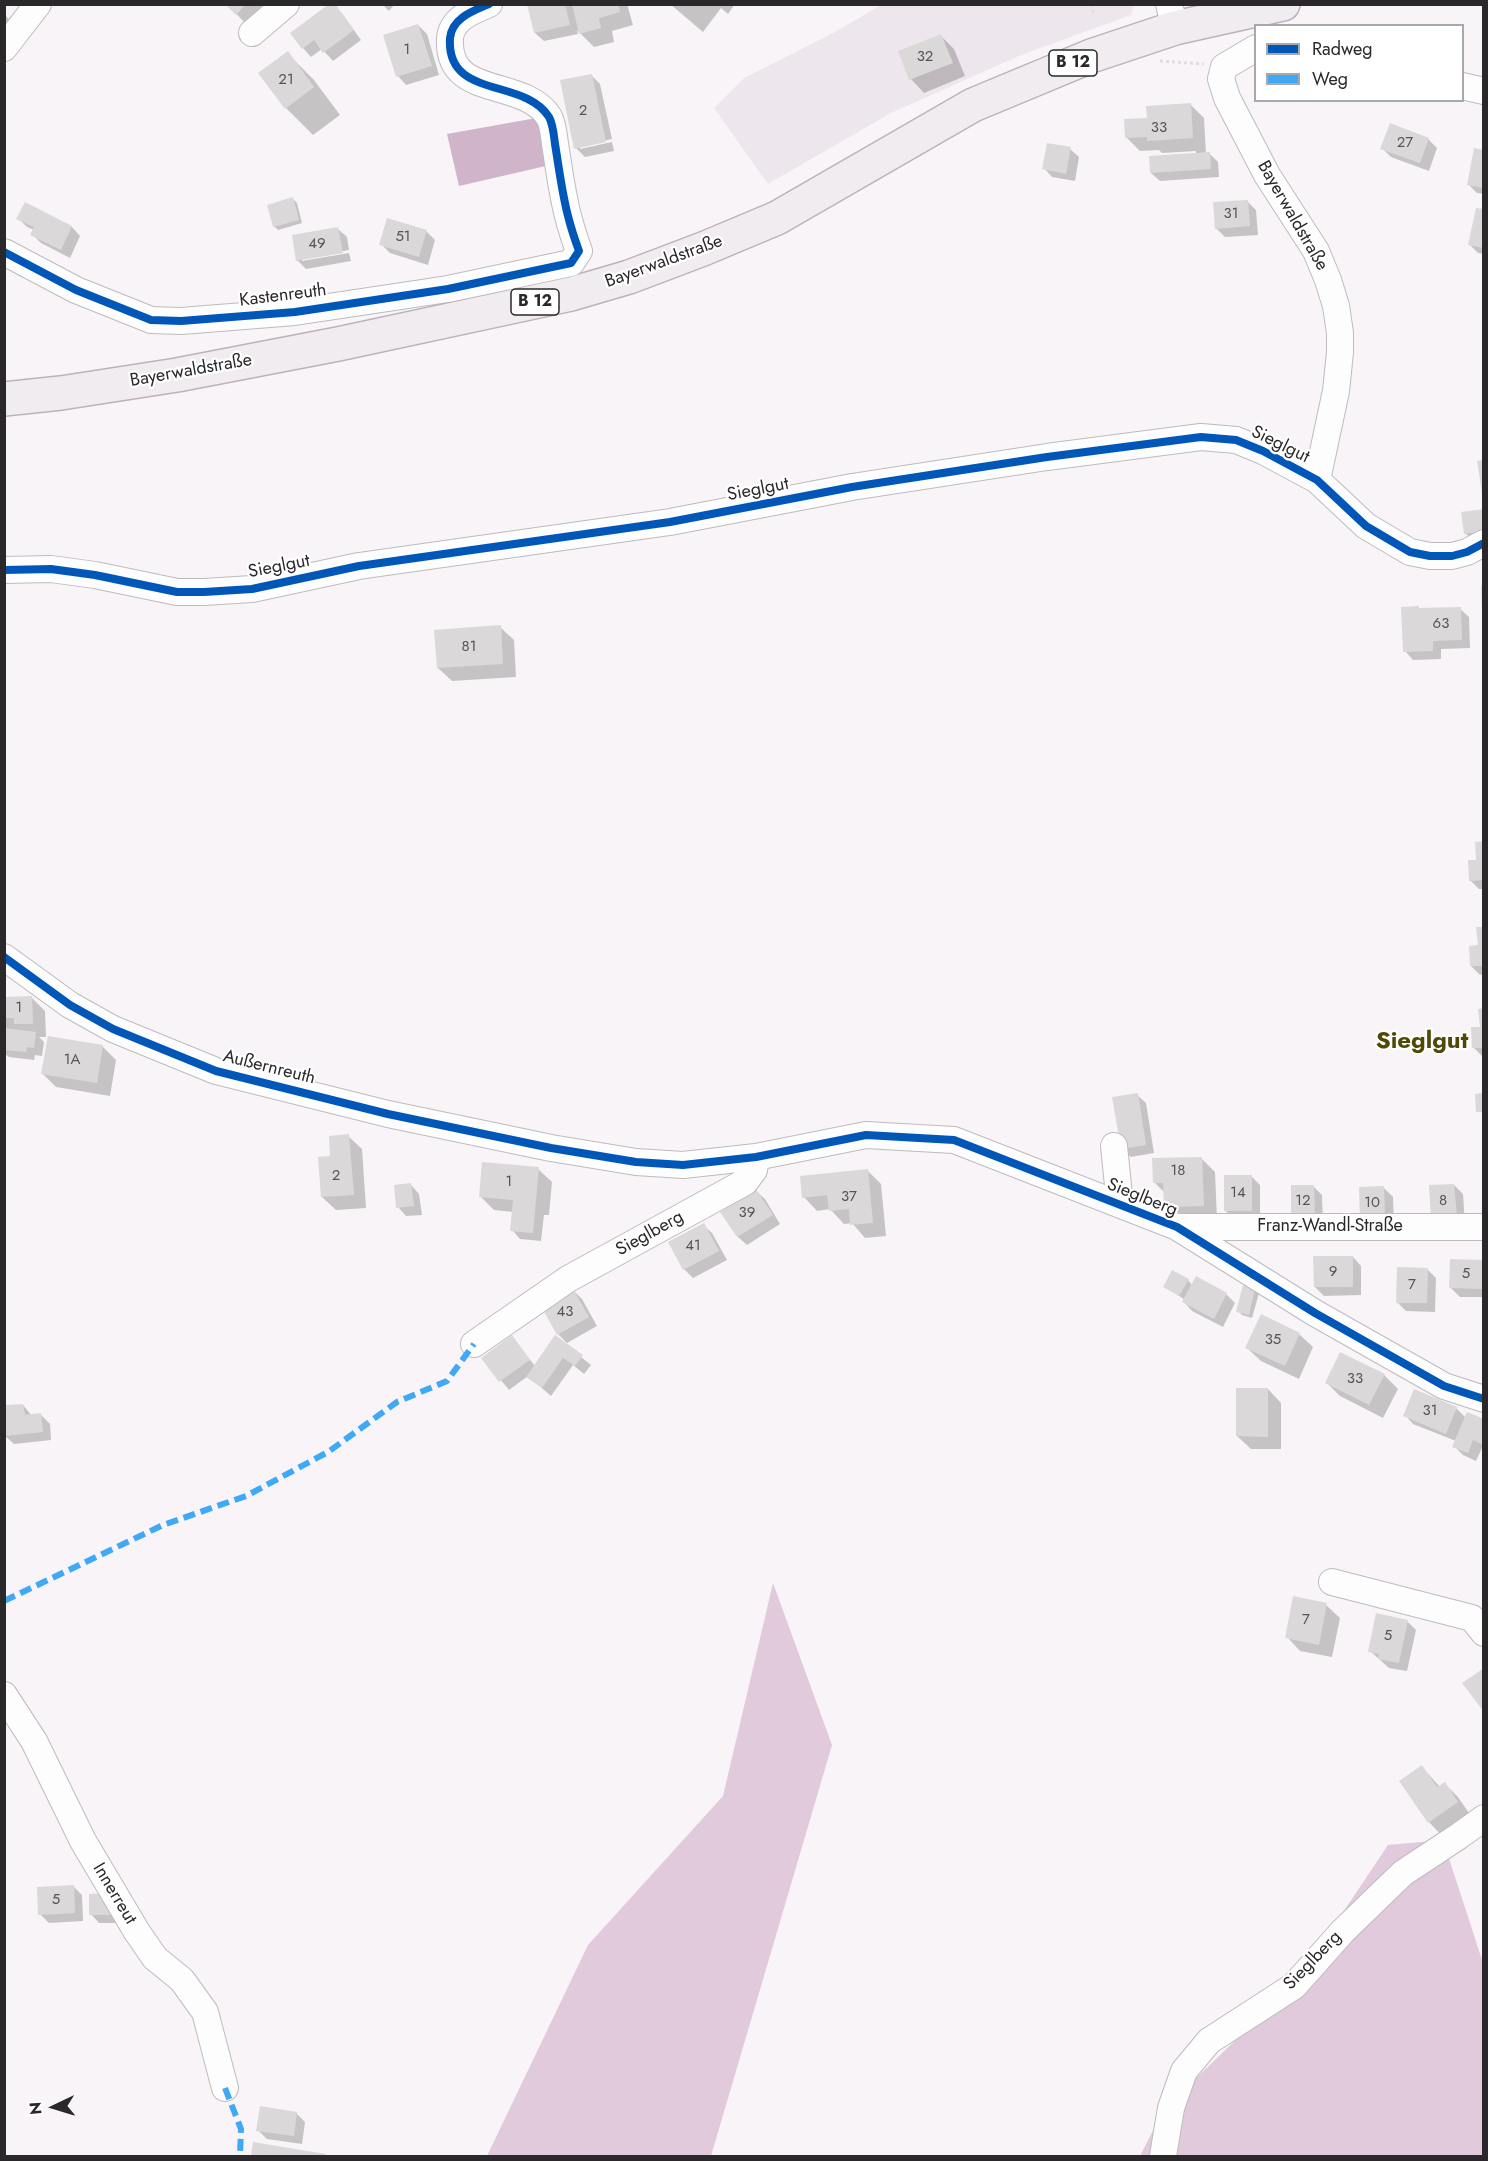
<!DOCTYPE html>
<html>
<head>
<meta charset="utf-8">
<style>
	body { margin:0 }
	#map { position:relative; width:1488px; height:2161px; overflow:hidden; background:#f8f4f7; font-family:Jost,sans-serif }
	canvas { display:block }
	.frame { position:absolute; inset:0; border:6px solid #2a282a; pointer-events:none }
	.legend { position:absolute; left:1254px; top:24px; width:210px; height:78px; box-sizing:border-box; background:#fff; border:2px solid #aaa9aa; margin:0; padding:8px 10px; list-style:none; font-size:18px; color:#2a282a }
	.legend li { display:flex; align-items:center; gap:12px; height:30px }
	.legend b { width:30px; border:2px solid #aaa9aa }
	.north { position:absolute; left:24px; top:2077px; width:60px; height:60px; -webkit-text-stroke:4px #fff; paint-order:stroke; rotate:266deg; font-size:16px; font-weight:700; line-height:24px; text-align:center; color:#2a282a }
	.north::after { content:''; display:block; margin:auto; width:21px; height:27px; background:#2a282a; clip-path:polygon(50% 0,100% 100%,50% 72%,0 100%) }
</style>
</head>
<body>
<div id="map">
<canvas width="1488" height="2161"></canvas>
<div class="frame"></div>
<ul class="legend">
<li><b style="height:8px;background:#0057b8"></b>Radweg</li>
<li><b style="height:8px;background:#3fa9f5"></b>Weg</li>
</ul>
<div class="north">N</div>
</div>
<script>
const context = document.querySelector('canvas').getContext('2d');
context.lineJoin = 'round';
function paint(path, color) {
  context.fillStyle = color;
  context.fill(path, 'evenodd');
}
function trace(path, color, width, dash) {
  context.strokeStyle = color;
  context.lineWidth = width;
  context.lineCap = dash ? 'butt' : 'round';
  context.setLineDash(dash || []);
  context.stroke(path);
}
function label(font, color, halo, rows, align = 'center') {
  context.font = font + ' Jost,sans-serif';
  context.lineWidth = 4.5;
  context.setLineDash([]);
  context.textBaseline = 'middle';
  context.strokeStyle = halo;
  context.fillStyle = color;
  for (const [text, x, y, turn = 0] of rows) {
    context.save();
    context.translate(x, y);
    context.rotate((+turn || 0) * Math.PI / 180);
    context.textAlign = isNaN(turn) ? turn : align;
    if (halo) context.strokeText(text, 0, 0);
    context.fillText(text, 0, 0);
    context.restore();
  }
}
paint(new Path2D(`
	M881 5H1134L1131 15 1021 55 891 113 768 184 714 108 744 78 833 33Z`), '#eee6ed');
paint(new Path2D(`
	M773 1583 832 1745 711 2156H487L588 1945 723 1796Z
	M1443 1840 1483 1963V2156H1140L1164 2109 1297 1981 1388 1845Z`), '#e0cadc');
paint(new Path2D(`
	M542 117 550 165 459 186 447 134Z`), '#cfb4ca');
paint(new Path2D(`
	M227 4H264L245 23Z
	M382 4H395L389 11Z
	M529 4H571L574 8 573 4H627L633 25 612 31 614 42 594 47 577 30 578 34 544 41 535 33Z
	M670 4H735L728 14 721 8 703 32Z
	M341 12 361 40 333 61 322 49 311 57 303 48Z
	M4 14 11 21 4 30Z
	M418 25 427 34 439 75 406 85 398 76Z
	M941 36 954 49 965 76 924 93 911 79Z
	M287 53 314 80 340 115 313 135 286 108Z
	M591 75 600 84 612 139 580 146V149L612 142 614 151 585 157 576 148Z
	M1191 105 1204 118 1206 154 1209 153 1218 162 1219 177 1160 181 1151 173 1196 154V151L1162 153 1159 150 1140 151 1127 138 1148 119Z
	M1428 139 1437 148 1429 171 1391 157 1382 148Z
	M1070 149 1079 157 1075 181 1052 177 1044 168Z
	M1484 151V194L1477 193 1468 184Z
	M293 199 297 203 302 223 278 230 274 226Z
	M1247 201 1256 210 1258 235 1225 237 1216 228Z
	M25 204 72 227 80 236 70 258 41 243 32 234 34 230 27 227 18 218Z
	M1484 211V254L1478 253 1469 244Z
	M338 229 347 237 349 250 302 258V261L349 253 351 261 306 269 297 260Z
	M426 231 435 240 428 265 390 253 381 244Z
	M1484 511V540L1474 542 1465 533Z
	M1460 609 1469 617 1470 648 1441 649V659L1413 660 1405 651Z
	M500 627 514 640 516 677 452 681 438 668Z
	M1484 843V889H1479L1470 880Z
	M1484 928V974L1480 975 1471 966 1479 947Z
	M4 997 32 998 45 1011 46 1037H39L44 1042 42 1056 35 1055 34 1060 9 1057 4 1053Z
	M1484 1010V1056H1482L1473 1047 1481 1028Z
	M102 1046 116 1060 110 1096 56 1087 43 1074Z
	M1137 1095 1146 1103 1154 1153 1131 1157 1122 1148Z
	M348 1136 362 1149 366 1208 336 1210 322 1197 332 1158Z
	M1201 1158 1215 1172 1217 1219 1179 1220 1165 1207V1193L1155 1183Z
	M538 1169 552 1182 549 1215H544L541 1241 520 1239 512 1230 513 1212 494 1210 481 1197Z
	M868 1171 881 1184 886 1236 865 1238 852 1223 844 1224 830 1209 817 1211 804 1197Z
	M1251 1176 1260 1185V1219H1234L1225 1210Z
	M411 1185 419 1194 422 1215 406 1216 398 1207Z
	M1454 1185 1463 1194 1465 1224 1431 1187Z
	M1313 1186 1322 1195 1323 1224 1302 1225Z
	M1384 1188 1393 1197 1394 1226 1371 1227Z
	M756 1191 765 1199 780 1224 747 1245 738 1237 722 1212Z
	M703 1225 712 1233 727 1260 693 1278 684 1269Z
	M1353 1257 1361 1266V1295L1324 1296 1315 1287Z
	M1482 1261 1484 1297H1460L1451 1288Z
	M1427 1269 1436 1278 1435 1312 1406 1311 1397 1302Z
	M1196 1278 1227 1295 1235 1303 1223 1327 1192 1311 1184 1302 1185 1300 1165 1286 1188 1280 1192 1285Z
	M1255 1289 1259 1293 1252 1318 1242 1315 1238 1311Z
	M573 1290 582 1299 597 1326 567 1343 558 1334Z
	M1299 1334 1313 1347 1299 1379 1261 1361 1247 1348Z
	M512 1337 535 1366 556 1337 591 1365 584 1374 573 1365 551 1396 528 1376 509 1390 483 1358Z
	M1384 1375 1398 1389 1383 1418 1340 1396 1327 1383Z
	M1268 1389 1281 1403V1449H1251L1237 1436Z
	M23 1405 32 1416 41 1415 50 1424 51 1440 14 1444 4 1435Z
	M1456 1408 1466 1418 1484 1420V1449L1482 1448 1476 1461 1463 1455 1454 1446 1456 1441 1413 1424 1405 1415Z
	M1326 1605 1340 1618 1332 1657 1300 1651 1287 1637Z
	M1407 1621 1416 1630 1407 1671 1389 1668 1370 1651Z
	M1422 1767 1440 1787 1445 1784 1458 1797 1471 1816 1442 1836 1429 1822Z
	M73 1886 82 1895 83 1921 49 1923 40 1914Z
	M118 1904V1923H99L91 1914Z
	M296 2113 305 2122 302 2144 267 2139 258 2130Z
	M254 2144 326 2155 327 2156H252Z`), '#0003');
paint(new Path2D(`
	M225 4H246L236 15Z
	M329 4H335L354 30 323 53 314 40 302 49 290 33Z
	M527 4H565L570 25 534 33Z
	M572 4H618L620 12 599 18 601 28 579 34Z
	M418 24 432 66 396 77 383 35Z
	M941 34 953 63 909 80 898 51Z
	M288 51 314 87 285 109 258 73Z
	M592 74 606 142 574 149 560 80Z
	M1191 103 1193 138 1147 141V137L1125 138 1124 119 1147 118 1146 106Z
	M1390 123 1429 138 1420 163 1380 149Z
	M1047 143 1071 147 1066 174 1042 169Z
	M1474 148 1484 150V188L1467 185Z
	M1210 152 1211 169 1150 173 1149 156Z
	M293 197 299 220 273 227 267 205Z
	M1248 200 1250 226 1215 229 1213 202Z
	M25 202 72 226 61 250 30 235 34 227 16 219Z
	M1476 208 1484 209V248L1468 245Z
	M387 218 427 230 419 257 379 245Z
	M338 227 343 253 296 261 292 235Z
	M1484 460V492L1482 493 1477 461Z
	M1484 509V531L1464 534 1461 512Z
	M1481 586H1484V610H1482Z
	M1419 606V608L1461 607 1462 640 1433 641V651L1403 652 1401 607Z
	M501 625 503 664 437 668 434 630Z
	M1484 841V880L1469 881 1468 860H1476L1475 842Z
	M1476 927H1484V966H1470L1469 946 1478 945Z
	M32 996 33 1024H14V1018H5V997Z
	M1484 1008V1048H1472L1471 1027H1480L1478 1009Z
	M4 1028 36 1032 34 1048 27 1047 26 1052 4 1050Z
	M48 1036 103 1045 97 1083 41 1074Z
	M1138 1093 1146 1145 1121 1149 1112 1097Z
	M1484 1093V1112H1476L1475 1094Z
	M349 1134 354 1195 321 1197 318 1157 330 1156 329 1136Z
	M1202 1157 1204 1206 1164 1207 1163 1183H1153L1152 1158Z
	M482 1162 539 1167 533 1233 510 1231 513 1200 479 1197Z
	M868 1169 873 1223 850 1225 849 1209 829 1211 827 1195 802 1198 800 1176Z
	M1224 1175H1252V1211H1224Z
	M411 1183 414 1206 396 1208 394 1185Z
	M1454 1184 1457 1216 1431 1218 1429 1185Z
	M1291 1185H1314L1315 1216 1291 1217Z
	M1384 1186 1385 1218 1360 1219 1359 1187Z
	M756 1189 773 1215 737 1237 720 1212Z
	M704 1223 719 1251 683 1270 668 1242Z
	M1313 1256H1353V1287H1314Z
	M1450 1259 1483 1260 1482 1289 1449 1288Z
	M1397 1267 1428 1268 1427 1303H1396Z
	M1172 1270 1189 1279 1179 1296 1163 1287Z
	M1196 1276 1227 1293 1214 1319 1182 1302Z
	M1243 1285 1255 1288 1249 1315 1236 1312Z
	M573 1289 589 1317 557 1335 541 1306Z
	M1261 1314 1300 1333 1285 1366 1245 1348Z
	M512 1335 530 1360 499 1382 481 1358Z
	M555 1335 583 1355 575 1366 563 1358 542 1388 526 1377Z
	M1340 1352 1385 1374 1369 1405 1325 1383Z
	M1236 1388H1268V1437L1236 1436Z
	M1414 1389 1457 1407 1446 1434 1403 1416Z
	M23 1404 25 1415 41 1413 43 1432 4 1436V1405Z
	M1467 1412 1484 1419V1445L1473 1440 1468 1453 1452 1447Z
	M1293 1596 1327 1603 1319 1645 1285 1638Z
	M1376 1613 1408 1620 1399 1663 1378 1659 1379 1654 1368 1652Z
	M1484 1668V1712L1462 1683Z
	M1422 1765 1437 1787 1445 1782 1458 1802 1428 1823 1399 1781Z
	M74 1885 75 1913 38 1915 37 1887Z
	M110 1893V1915H89V1894Z
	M260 2106 297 2112 294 2136 256 2131Z
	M253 2142 326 2154V2156H251Z`), '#dbd8d9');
const minor = new Path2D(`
	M1169 4 1175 28
	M252 33 286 4
	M4 48 38 4
	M1256 48 1224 67 1221 79 1227 98 1267 175 1316 251 1328 280 1336 306 1340 333V352L1336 391 1317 480
	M1462 86 1484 91
	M4 252 76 290 151 320 181 321 295 312 448 289 571 263 579 251C575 240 571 228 568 216 562 193 559 168 555 144 554 136 553 124 549 117 524 77 446 100 450 38 452 18 473 11 489 4
	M4 570 51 569 95 575 177 592H204L252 589 359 566 670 522 852 487 1047 457 1201 437 1236 440 1263 451 1317 480 1366 526 1410 552 1430 556H1452L1467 552 1484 543
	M4 957 70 1005 113 1029 216 1071 388 1114 551 1148 636 1162 683 1165 756 1157 866 1135 954 1140 1177 1227 1315 1313 1444 1386 1484 1399
	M1114 1146 1120 1205
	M1177 1227H1484
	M474 1344 568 1279 745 1182 754 1170 756 1157
	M1332 1582 1472 1618 1484 1633
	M4 1695 34 1741 83 1841 137 1932 155 1958 182 1980 205 2012 225 2088
	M1163 2156 1171 2108 1184 2071 1209 2041 1294 1986 1343 1931 1403 1873 1459 1836 1484 1818`);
const major = new Path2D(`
	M4 399 61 393 177 375 338 344 571 294 629 277 703 249 777 218 973 105 1091 56 1175 28 1283 4`);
trace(minor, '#bebbbd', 28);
trace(major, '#bdb2bc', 36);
trace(new Path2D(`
	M1091 4 1094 14
	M1160 61 1204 64`), '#dedede', 3, [3, 3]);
trace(minor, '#fefdfe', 26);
trace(major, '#f1ecf0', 33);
trace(new Path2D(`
	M4 1601 163 1525 246 1496 328 1452 397 1402 447 1381 474 1344
	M225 2088 241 2129 240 2156`), '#3fa9f5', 6, [12, 6]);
trace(new Path2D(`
	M4 252 76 290 151 320 181 321 295 312 448 289 571 263 579 251C575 240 571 228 568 216 562 193 559 168 555 144 554 136 553 124 549 117 524 77 446 100 450 38 452 18 473 11 489 4
	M4 570 51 569 95 575 177 592H204L252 589 359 566 670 522 852 487 1047 457 1201 437 1236 440 1263 451 1317 480 1366 526 1410 552 1430 556H1452L1467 552 1484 543
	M4 957 70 1005 113 1029 216 1071 388 1114 551 1148 636 1162 683 1165 756 1157 866 1135 954 1140 1177 1227 1315 1313 1444 1386 1484 1399`), '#0057b8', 8);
label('15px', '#565456', null, [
	["1",407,50],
	["32",925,57],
	["21",286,80],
	["2",583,111],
	["33",1159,128],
	["27",1405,143],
	["31",1231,214],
	["51",403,237],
	["49",317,244],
	["63",1441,624],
	["81",469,647],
	["1",19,1008],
	["1A",72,1060],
	["18",1178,1171],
	["2",336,1176],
	["1",509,1182],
	["14",1238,1193],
	["37",849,1197],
	["12",1303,1201],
	["8",1443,1201],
	["10",1372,1203],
	["39",747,1213],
	["41",693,1246],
	["9",1333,1272],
	["5",1466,1274],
	["7",1412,1285],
	["43",565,1312],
	["35",1273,1340],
	["33",1355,1379],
	["31",1430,1411],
	["7",1306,1620],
	["5",1388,1636],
	["5",56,1900]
]);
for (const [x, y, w] of [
	[1073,63,48],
	[535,302,48]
]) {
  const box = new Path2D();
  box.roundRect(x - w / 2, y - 13, w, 26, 4.5);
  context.fillStyle = '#fff';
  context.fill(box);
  trace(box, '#2a282a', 1.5);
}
label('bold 16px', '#2a282a', null, [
	["B 12",1073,63],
	["B 12",535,302]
]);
label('18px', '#2a282a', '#fff', [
	["Bayerwaldstraße",1292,216,60],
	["Bayerwaldstraße",664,262,-20],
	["Kastenreuth",283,296,-7],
	["Bayerwaldstraße",191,371,-10],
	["Sieglgut",1280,445,26],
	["Sieglgut",758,490,-11],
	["Sieglgut",279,567,-11],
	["Außernreuth",269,1068,14],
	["Sieglberg",1142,1198,22],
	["Franz-Wandl-Straße",1330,1227],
	["Sieglberg",650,1234,-29],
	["Innerreut",114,1894,59],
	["Sieglberg",1313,1961,-46]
]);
label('bold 24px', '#514806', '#fff', [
	["Sieglgut",1422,1042]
]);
</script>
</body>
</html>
